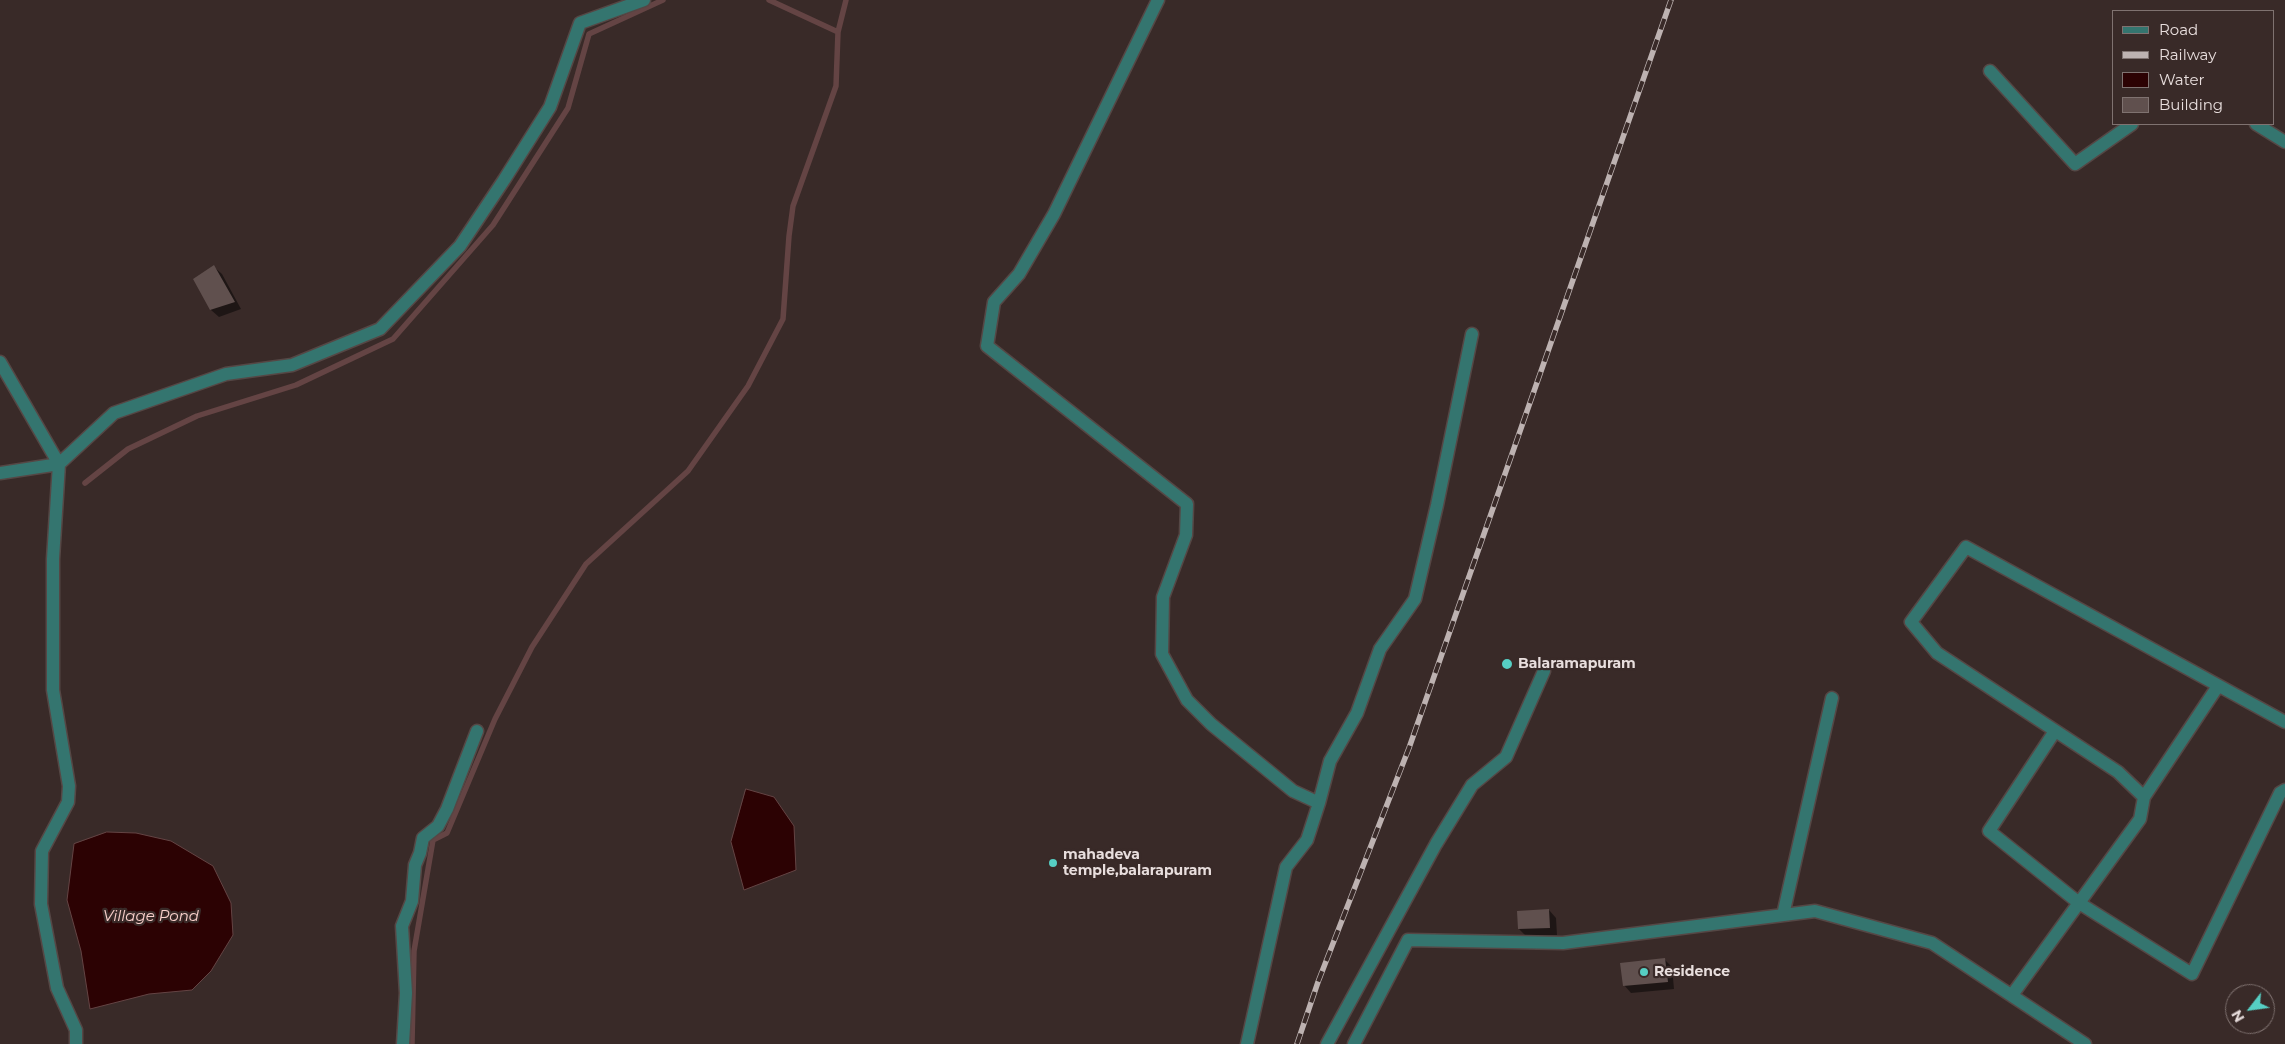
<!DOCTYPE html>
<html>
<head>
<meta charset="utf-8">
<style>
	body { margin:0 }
	#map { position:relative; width:2285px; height:1044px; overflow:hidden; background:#392a28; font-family:Montserrat,sans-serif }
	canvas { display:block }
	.legend { position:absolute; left:2112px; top:10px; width:162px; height:115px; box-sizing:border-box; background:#392a28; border:1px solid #7f7270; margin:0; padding:6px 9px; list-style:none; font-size:15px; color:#e8dedd }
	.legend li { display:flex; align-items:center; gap:10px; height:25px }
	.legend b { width:25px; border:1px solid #7f7270 }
	.north { position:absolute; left:2225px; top:984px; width:50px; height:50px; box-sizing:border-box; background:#392a28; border:1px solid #7f7270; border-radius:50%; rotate:240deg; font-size:14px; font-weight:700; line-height:20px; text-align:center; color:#e8dedd }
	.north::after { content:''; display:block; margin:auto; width:18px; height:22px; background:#56cec3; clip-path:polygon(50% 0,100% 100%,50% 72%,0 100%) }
</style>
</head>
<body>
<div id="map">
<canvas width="2285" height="1044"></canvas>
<ul class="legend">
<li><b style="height:6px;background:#34756f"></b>Road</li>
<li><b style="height:6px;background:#bdb2b1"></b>Railway</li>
<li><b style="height:14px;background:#2c0203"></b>Water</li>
<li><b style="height:14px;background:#60504e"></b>Building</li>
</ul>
<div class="north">N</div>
</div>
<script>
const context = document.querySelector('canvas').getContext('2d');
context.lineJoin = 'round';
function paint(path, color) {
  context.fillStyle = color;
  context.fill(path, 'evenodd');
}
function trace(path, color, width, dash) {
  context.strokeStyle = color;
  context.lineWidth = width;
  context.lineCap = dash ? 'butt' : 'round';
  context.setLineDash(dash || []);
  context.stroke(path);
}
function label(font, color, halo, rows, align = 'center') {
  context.font = font + ' Montserrat,sans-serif';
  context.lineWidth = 4.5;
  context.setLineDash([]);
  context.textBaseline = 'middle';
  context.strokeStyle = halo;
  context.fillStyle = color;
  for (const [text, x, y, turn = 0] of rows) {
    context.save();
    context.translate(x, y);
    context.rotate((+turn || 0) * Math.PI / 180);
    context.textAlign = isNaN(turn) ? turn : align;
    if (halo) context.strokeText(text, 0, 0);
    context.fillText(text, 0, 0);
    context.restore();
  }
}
const water = new Path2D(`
	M746 789 774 797 794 826 796 870 744 890 731 842Z
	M107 832 136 833 171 841 213 866 231 903 233 935 211 971 192 990 149 994 90 1009 81 951 67 900 74 844Z`);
paint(water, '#2c0203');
trace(water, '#644444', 1);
paint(new Path2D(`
	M214 267 222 274 241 309 219 317 211 310 195 280Z
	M1549 910 1556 918 1557 935 1526 936 1519 929Z
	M1665 960 1672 967 1674 989 1631 993 1624 985Z`), '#0007');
trace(new Path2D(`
	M769 0 838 32
	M85 483 128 449 197 416 296 385 393 339 493 225 568 108 589 34 663 0
	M412 1044 414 951 433 840 447 833 495 719 532 647 586 564 688 471 748 386 783 319 789 236 793 206 836 86 838 32 846 0`), '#644444', 5.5);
paint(new Path2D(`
	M214 265 235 302 210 310 193 279Z
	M1549 909 1550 928 1518 929 1517 911Z
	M1665 958 1668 982 1623 986 1620 963Z`), '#60504e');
const minor = new Path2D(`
	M1158 0 1054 214 1019 274 994 302 987 346 1187 504 1186 535 1163 597 1162 654 1187 700 1211 724 1293 791 1319 803 1307 840 1286 867 1247 1044
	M1990 71 2075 164 2132 124
	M2256 124 2285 142
	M0 362 59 464 0 473
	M2055 731 1989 831 2079 903 2192 974 2280 793 2285 790
	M2144 797 2218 686
	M1319 803 1330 761 1357 713 1380 649 1415 599 1437 505 1472 334
	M1783 915 1832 698
	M2012 995 2140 819 2144 797 2118 772 1937 653 1911 622 1966 547 2285 722
	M76 1044V1030L57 988 41 904 42 851 68 802 69 786 53 690V559L59 464 114 413 226 374 292 365 380 329 460 246 504 180 550 107 580 23 644 0
	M403 1044 406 993 402 926 412 901 415 865 420 853 423 838 438 826 447 809 477 731
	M1327 1044 1436 844 1472 785 1506 757 1544 671
	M1354 1044 1408 940 1563 943 1815 911 1932 943 2085 1044`);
trace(minor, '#554745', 15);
trace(minor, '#34756f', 12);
const rail = new Path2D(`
	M1297 1044 1318 982 1409 748 1671 0`);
trace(rail, '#bdb2b1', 5.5);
trace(rail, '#392a28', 4, [11]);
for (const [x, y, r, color] of [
	[1507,664,6,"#56cec3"],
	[1053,863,5,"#56cec3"],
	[1644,972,5,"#56cec3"]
]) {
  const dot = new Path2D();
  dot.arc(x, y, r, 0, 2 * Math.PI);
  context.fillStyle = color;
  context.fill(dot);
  trace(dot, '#392a28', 2);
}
label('bold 14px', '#e8dedd', '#392a28', [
	["Balaramapuram",1518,664],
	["mahadeva",1063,855],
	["temple,balarapuram",1063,871],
	["Residence",1654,972]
], 'left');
label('italic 15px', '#fad0cb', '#392a28', [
	["Village Pond",151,917]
]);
</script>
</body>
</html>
